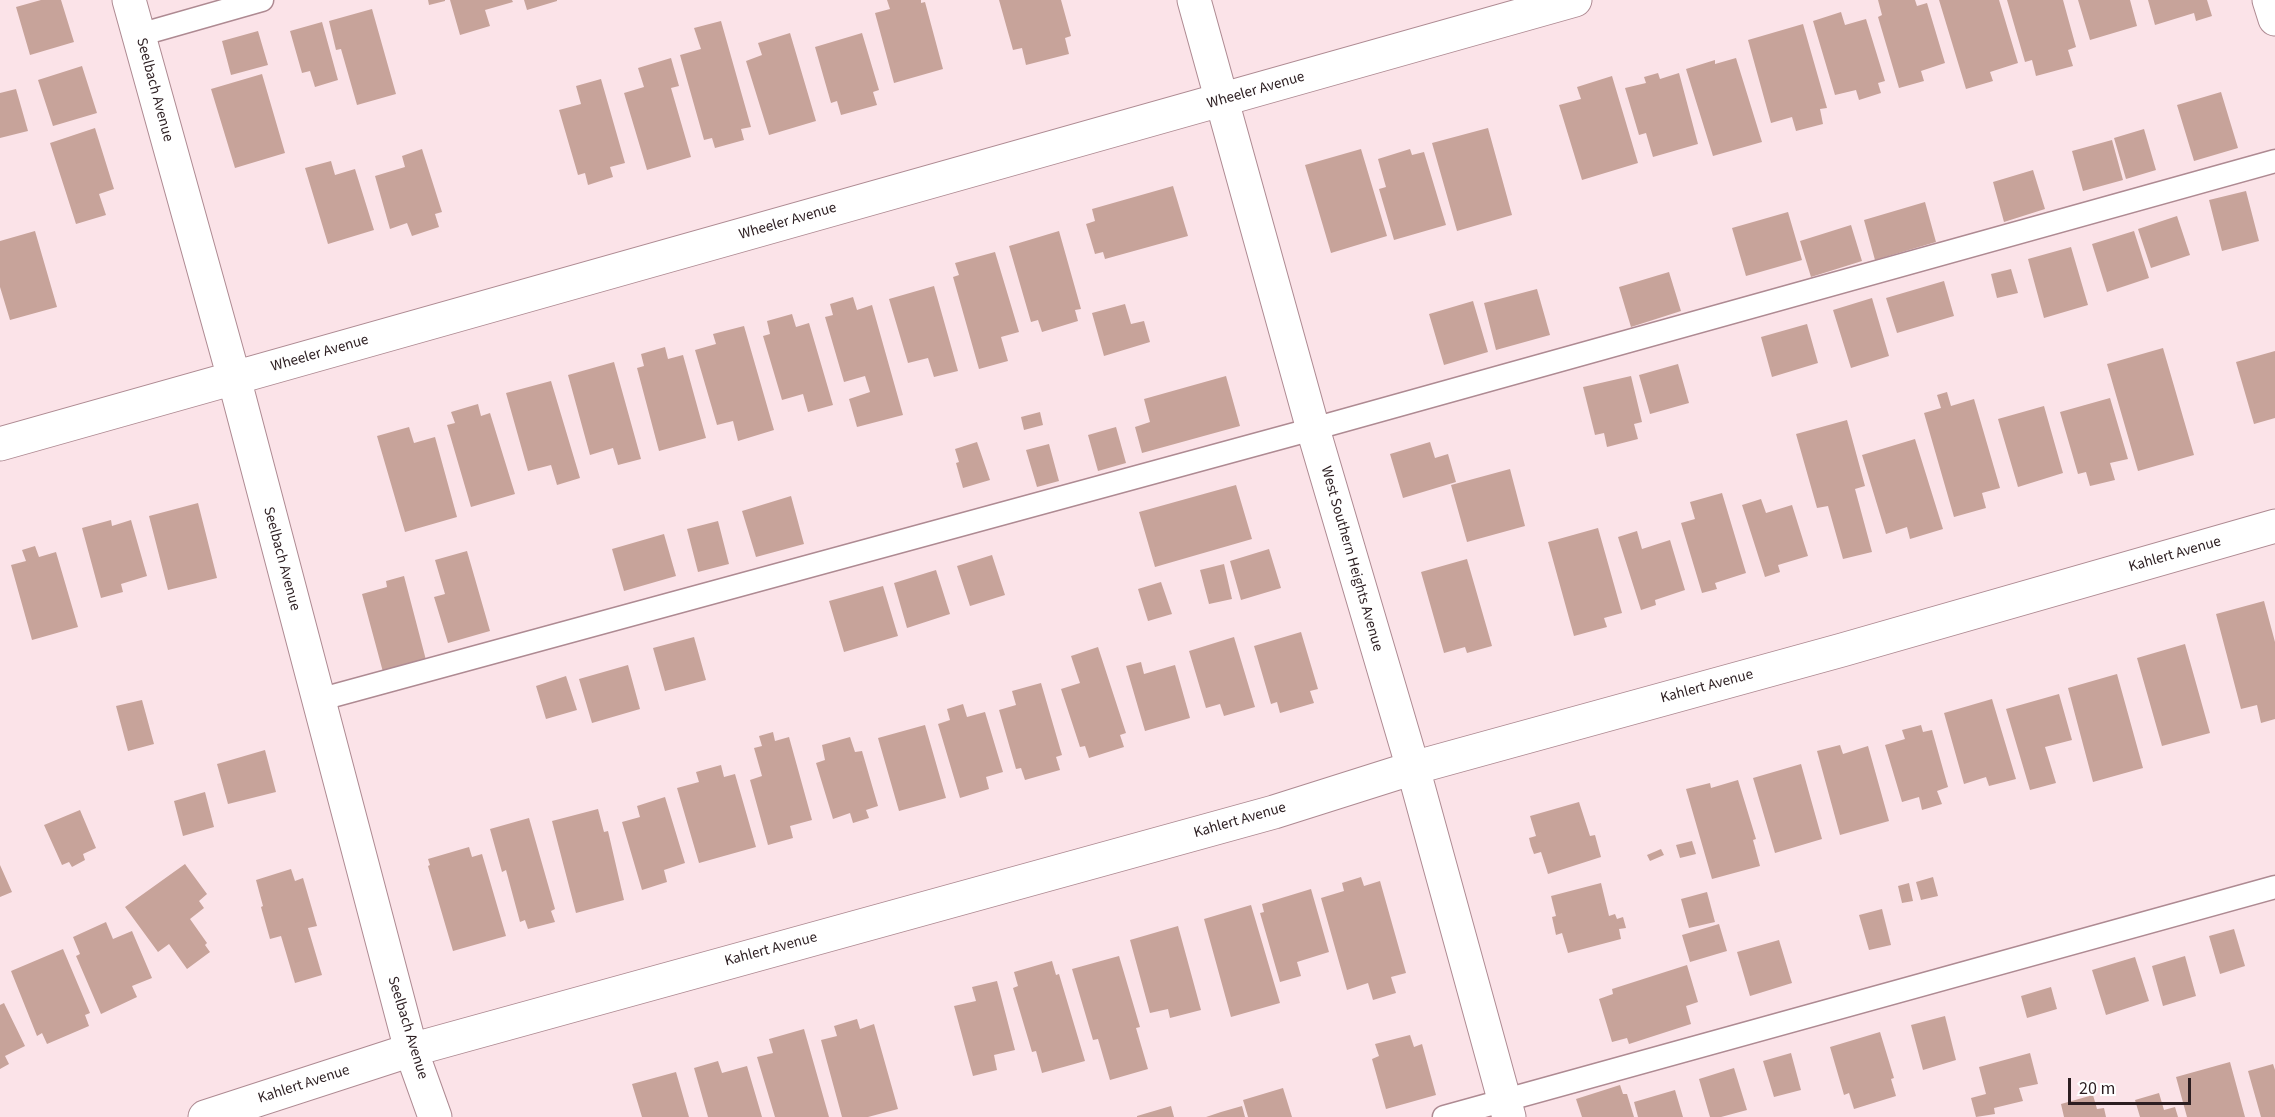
<!DOCTYPE html>
<html>
<head>
<meta charset="utf-8">
<style>
	body { margin:0 }
	#map { position:relative; width:2275px; height:1117px; overflow:hidden; background:#fbe3e8; font-family:"Source Sans 3",sans-serif }
	canvas { display:block }
	.scale { position:absolute; left:2068px; top:1078px; width:123px; height:27px; box-sizing:border-box; border:3px solid #2c1e21; border-top:0; padding-left:8px; font-size:18px; line-height:21px; white-space:nowrap; color:#2c1e21; -webkit-text-stroke:4px #fff; paint-order:stroke }
</style>
</head>
<body>
<div id="map">
<canvas width="2275" height="1117"></canvas>
<div class="scale">20 m</div>
</div>
<script>
const context = document.querySelector('canvas').getContext('2d');
context.lineJoin = 'round';
function paint(path, color) {
  context.fillStyle = color;
  context.fill(path, 'evenodd');
}
function trace(path, color, width, dash) {
  context.strokeStyle = color;
  context.lineWidth = width;
  context.lineCap = dash ? 'butt' : 'round';
  context.setLineDash(dash || []);
  context.stroke(path);
}
function label(font, color, halo, rows, align = 'center') {
  context.font = font + ' "Source Sans 3",sans-serif';
  context.lineWidth = 5;
  context.setLineDash([]);
  context.textBaseline = 'middle';
  context.strokeStyle = halo;
  context.fillStyle = color;
  for (const [text, x, y, turn = 0] of rows) {
    context.save();
    context.translate(x, y);
    context.rotate((+turn || 0) * Math.PI / 180);
    context.textAlign = isNaN(turn) ? turn : align;
    if (halo) context.strokeText(text, 0, 0);
    context.fillText(text, 0, 0);
    context.restore();
  }
}
paint(new Path2D(`
	M41 0H61L74 42 30 55 16 7Z
	M428 0H445V1L429 5Z
	M450 0H512L513 2 485 10 490 26 460 35Z
	M524 0H557V1L527 10Z
	M887 0H921V3L925 2 943 69 894 83 875 13 890 9Z
	M999 0H1061L1071 36 1065 38 1069 54 1026 65 1022 48 1013 50Z
	M1878 0H1915L1917 6 1927 3 1945 63 1921 71 1924 81 1899 88 1878 17 1882 15Z
	M1939 0H1999L2018 63 1990 72 1993 81 1966 89Z
	M2007 0H2063L2076 47 2068 50 2073 66 2036 76 2032 60 2025 62Z
	M2078 0H2130L2137 26 2090 40Z
	M2148 0H2207L2212 16 2196 21 2194 13 2155 25Z
	M372 9 396 94 357 105 341 49 336 50 329 21Z
	M1841 12 1845 25 1866 19 1885 81 1878 83 1881 93 1859 100 1856 90 1835 95 1813 21Z
	M721 21 751 127 741 129 744 140 715 148 712 138 704 140 680 55 701 49 694 28Z
	M322 22 338 80 315 87 310 71 302 73 290 31Z
	M1803 24 1827 108 1820 109 1823 124 1796 131 1792 117 1771 123 1748 40Z
	M258 31 268 65 231 75 222 41Z
	M790 33 816 121 769 135 746 61 762 55 758 43Z
	M862 33 879 90 873 92 877 105 841 115 837 101 831 103 815 47Z
	M671 58 679 86 671 88 691 157 647 170 624 93 644 87 638 68Z
	M1736 58 1762 142 1713 156 1686 69 1715 60V64Z
	M82 66 97 113 53 126 38 80Z
	M1658 73 1660 79 1679 73 1698 144 1653 157 1646 133 1639 135 1625 88 1646 83 1644 77Z
	M262 74 285 153 235 168 211 89Z
	M1612 76 1638 163 1582 180 1559 105 1581 99 1577 87Z
	M601 79 625 163 610 167 613 177 588 185 585 173 578 175 559 110 581 104 576 86Z
	M16 89 28 131 0 138V93Z
	M2221 92 2238 148 2194 161 2177 105Z
	M95 128 114 189 99 194 106 215 76 224 50 143Z
	M1488 128 1512 215 1457 231 1432 143Z
	M2144 129 2156 170 2126 179 2114 138Z
	M2112 140 2123 180 2083 191 2072 151Z
	M422 149 442 212 435 214 439 227 412 236 407 223 390 229 375 176 405 167 402 156Z
	M1361 149 1387 236 1331 253 1305 165Z
	M1410 149 1412 155 1424 152 1446 225 1394 240 1379 189 1386 187 1378 159Z
	M331 161 335 175 355 169 374 230 328 244 305 168Z
	M2033 170 2045 209 2004 222 1993 182Z
	M1173 186 1188 236 1105 259 1103 252 1095 254 1086 224 1095 221 1092 209Z
	M2246 191 2259 241 2222 251 2209 200Z
	M1925 202 1936 242 1875 260 1864 220Z
	M1788 212 1802 260 1746 276 1732 228Z
	M2177 216 2190 255 2151 268 2138 229Z
	M1851 225 1862 261 1811 277 1800 241Z
	M35 231 57 307 10 320 0 287V241Z
	M1059 231 1081 309 1075 310 1078 321 1042 332 1038 320 1031 322 1009 246Z
	M2134 231 2149 278 2107 292 2092 244Z
	M2071 247 2088 305 2044 318 2028 259Z
	M995 252 1019 332 1001 337 1008 361 979 369 953 277 959 275 955 263Z
	M2011 269 2018 293 1997 298 1991 274Z
	M1669 272 1681 311 1631 327 1619 287Z
	M1944 281 1954 316 1897 333 1886 298Z
	M934 286 958 371 934 377 928 358 908 363 889 299Z
	M1537 289 1550 335 1496 350 1484 303Z
	M853 297 857 310 872 305 903 415 857 427 849 399 870 392 865 376 844 382 825 317 833 315 830 304Z
	M1872 298 1889 356 1851 368 1833 310Z
	M1473 301 1488 352 1444 365 1429 314Z
	M1125 304 1131 324 1144 321 1150 342 1104 356 1092 313Z
	M792 314 796 327 809 323 833 405 808 412 803 394 782 400 763 336 770 334 767 321Z
	M1807 324 1818 363 1772 377 1761 337Z
	M744 326 774 430 738 441 733 421 717 425 695 350 716 344 713 334Z
	M665 347 668 359 683 355 706 438 659 451 637 368 644 366 641 354Z
	M2163 348 2194 455 2138 471 2107 364Z
	M2275 351V418L2254 424 2236 362Z
	M614 362 641 459 618 465 613 448 590 455 568 375Z
	M1678 364 1689 403 1650 414 1639 375Z
	M1226 376 1240 426 1142 453 1135 427 1150 422 1144 399Z
	M1631 376 1642 422 1634 424 1638 439 1607 447 1604 433 1595 435 1583 387Z
	M551 381 580 478 557 485 551 465 528 471 506 393Z
	M1947 392 1951 406 1974 399 2000 488 1982 493 1986 508 1954 517 1924 413 1941 408 1937 395Z
	M2110 398 2128 459 2110 463 2115 480 2090 486 2086 472 2078 474 2060 412Z
	M478 404 481 416 490 413 515 494 471 507 447 425 455 423 451 412Z
	M2044 406 2063 473 2018 487 1998 419Z
	M1040 412 1043 425 1024 430 1021 417Z
	M1847 420 1865 486 1855 489 1872 552 1843 559 1828 506 1817 508 1796 434Z
	M409 427 414 443 435 437 457 517 405 532 377 436Z
	M1116 427 1126 463 1098 471 1088 435Z
	M1915 439 1943 529 1910 539 1907 527 1886 534 1862 455Z
	M977 442 990 480 963 488 956 463 959 462 955 449Z
	M1430 442 1435 458 1448 454 1456 482 1403 498 1390 454Z
	M1049 444 1059 481 1037 487 1026 450Z
	M1510 469 1525 526 1467 542 1451 485Z
	M1236 485 1252 539 1155 567 1139 512Z
	M1722 493 1746 573 1715 583 1717 589 1702 593 1681 523 1695 519 1690 502Z
	M791 496 804 544 756 557 742 511Z
	M1761 499 1766 513 1792 505 1808 556 1778 565 1780 572 1765 577 1742 505Z
	M198 503 217 578 168 590 149 516Z
	M111 520 112 526 131 520 147 576 121 584 123 592 101 598 82 528Z
	M718 521 729 564 698 572 687 529Z
	M1598 528 1622 613 1604 618 1607 627 1574 636 1548 542Z
	M1637 531 1642 549 1670 540 1685 590 1655 600 1656 605 1641 610 1618 537Z
	M664 534 676 576 624 591 612 549Z
	M35 546 39 557 56 552 78 627 32 640 11 565 26 561 22 550Z
	M1269 549 1281 588 1241 600 1230 561Z
	M467 551 490 631 448 643 434 597 445 594 435 560Z
	M992 555 1005 595 970 606 957 566Z
	M1467 559 1492 646 1467 653 1465 647 1444 653 1421 572Z
	M1224 564 1232 599 1209 604 1200 570Z
	M936 570 950 614 907 628 894 583Z
	M404 576 426 660 383 672 362 594 387 587 386 581Z
	M1161 582 1172 614 1148 621 1138 589Z
	M883 586 898 636 844 652 829 601Z
	M2264 601 2275 642V719L2261 723 2257 705 2241 709 2216 614Z
	M1301 632 1318 689 1310 691 1314 703 1280 713 1277 702 1271 704 1254 646Z
	M694 637 706 680 665 691 653 648Z
	M1234 637 1255 707 1224 716 1220 704 1206 708 1189 651Z
	M2185 644 2210 733 2162 746 2137 658Z
	M1098 647 1126 733 1120 735 1124 747 1089 758 1085 746 1080 747 1061 689 1080 683 1071 656Z
	M1141 662 1144 674 1175 665 1190 718 1145 731 1126 666Z
	M628 665 640 709 592 723 579 679Z
	M2117 674 2143 768 2093 782 2068 688Z
	M566 676 577 710 546 719 536 686Z
	M1041 683 1062 755 1056 757 1060 770 1025 780 1021 768 1016 769 999 710 1016 705 1012 691Z
	M2059 694 2072 740 2045 747 2056 783 2030 790 2006 709Z
	M1992 699 2016 779 1989 786 1986 777 1964 784 1944 713Z
	M142 700 154 744 128 751 116 706Z
	M963 704 967 717 985 712 1003 772 986 777 989 789 960 798 938 724 950 720 947 709Z
	M925 725 946 798 899 811 878 738Z
	M1921 725 1923 732 1932 730 1948 787 1937 791 1942 804 1922 810 1919 797 1902 802 1885 745 1905 739 1902 730Z
	M773 732 775 741 789 737 812 820 790 826 793 838 768 845 750 780 762 776 754 748 762 746 759 736Z
	M850 737 855 752 862 751 878 806 866 810 869 818 853 823 850 813 833 819 816 763 825 760 822 745Z
	M1840 745 1843 754 1868 746 1889 821 1840 835 1817 751Z
	M265 750 276 792 228 804 217 764Z
	M1801 764 1822 839 1775 853 1753 778Z
	M721 765 724 777 735 774 756 847 699 863 677 788 699 782 696 772Z
	M1738 780 1756 839 1753 840 1760 866 1712 879 1686 789 1710 783 1711 788Z
	M205 792 214 827 183 836 174 801Z
	M665 797 685 863 664 870 667 882 642 890 622 822 640 817 637 806Z
	M1579 802 1590 836 1595 835 1601 857 1548 874 1541 852 1534 854 1531 846 1529 838 1536 836 1530 816Z
	M598 809 604 832 608 831 624 900 576 913 552 821Z
	M80 810 96 848 83 854 85 860 72 867 69 862 62 865 44 825Z
	M529 818 555 909 551 911 555 922 528 929 525 920 520 922 506 870 502 872 490 829Z
	M1692 841 1696 854 1680 858 1676 845Z
	M469 847 472 857 482 854 506 936 453 951 428 866 430 865 428 859Z
	M1661 849 1664 855 1650 861 1647 855Z
	M185 864 207 894 199 901 204 908 190 919 207 943 205 945 210 952 187 969 169 944 158 952 125 907Z
	M0 865 12 892 0 897Z
	M291 869 295 881 303 878 317 926 308 928 322 975 295 983 281 936 270 939 261 907 263 906 256 880Z
	M1361 877 1364 886 1380 881 1406 973 1391 977 1396 993 1373 1000 1368 983 1347 990 1321 898 1344 891 1342 883Z
	M1933 877 1938 896 1921 900 1916 882Z
	M1601 883 1609 916 1615 914 1617 919 1623 917 1626 928 1619 929 1621 939 1568 953 1562 933 1556 935 1552 917 1556 916 1551 896Z
	M1909 883 1913 901 1902 903 1898 886Z
	M1311 889 1329 952 1297 962 1301 976 1280 982 1260 913 1264 912 1262 904Z
	M1707 892 1715 922 1689 928 1681 899Z
	M1251 905 1280 1003 1231 1017 1204 919Z
	M1882 909 1891 945 1869 950 1859 915Z
	M106 922 113 939 132 931 152 978 132 986 137 997 101 1014 76 956 80 954 73 937Z
	M1719 924 1727 951 1690 962 1682 935Z
	M1178 926 1201 1010 1170 1018 1168 1009 1150 1013 1130 940Z
	M2234 929 2245 966 2220 974 2209 936Z
	M1779 940 1792 983 1750 996 1737 952Z
	M63 949 90 1013 85 1015 89 1026 47 1044 42 1033 37 1036 11 971Z
	M1119 956 1140 1027 1136 1028 1148 1069 1110 1080 1098 1039 1093 1040 1072 969Z
	M2185 956 2196 996 2163 1006 2152 966Z
	M2135 957 2149 1001 2106 1015 2092 970Z
	M1052 961 1056 975 1059 974 1085 1061 1042 1073 1036 1051 1032 1052 1013 988 1018 986 1014 972Z
	M1687 965 1698 1002 1686 1006 1691 1024 1629 1044 1627 1038 1612 1042 1599 999 1613 994 1612 989Z
	M997 981 1015 1050 994 1055 997 1070 973 1076 954 1006 976 1001 972 987Z
	M2051 987 2057 1009 2027 1018 2021 996Z
	M4 1003 25 1046 5 1056 9 1064 0 1069V1005Z
	M1945 1016 1956 1060 1923 1070 1911 1025Z
	M857 1019 860 1029 874 1024 898 1109 868 1117H842L821 1040 837 1036 834 1026Z
	M804 1029 829 1117H775L757 1057 773 1053 769 1039Z
	M1880 1032 1894 1078 1891 1079 1896 1096 1854 1109 1849 1093 1844 1095 1830 1047Z
	M1410 1035 1414 1047 1422 1044 1436 1095 1386 1109 1372 1059 1379 1056 1375 1044Z
	M1791 1053 1801 1090 1774 1097 1763 1061Z
	M2030 1053 2038 1084 2019 1088 2023 1101 1994 1108 1995 1114 1976 1117 1971 1098 1986 1094 1979 1067Z
	M718 1061 722 1073 747 1066 762 1117H708L694 1068Z
	M2230 1062 2245 1117H2187L2176 1077Z
	M2273 1064 2275 1070V1117H2261L2248 1071Z
	M1734 1068 1747 1110 1721 1117H1710L1699 1079Z
	M676 1072 689 1117H642L632 1084Z
	M1620 1085 1623 1094H1627L1634 1117H1582L1576 1099Z
	M1283 1088 1292 1117H1248L1243 1100Z
	M1675 1090 1683 1117H1638L1634 1102Z
	M2159 1093 2164 1110 2175 1107 2178 1117H2140L2135 1100Z
	M2093 1095 2097 1109 2104 1108 2106 1117H2064L2061 1104Z
	M1171 1106 1174 1117H1137V1116Z
	M1242 1106 1245 1117H1206L1221 1112Z`), '#c7a39a');
const service = new Path2D(`
	M139 35 262 0
	M318 700 1313 429 2275 161
	M1444 1117 2275 887`);
const minor = new Path2D(`
	M129 0 234 378 411 1050 435 1117
	M1194 0 1313 429 1413 768 1509 1117
	M2269 0 2275 19
	M0 444 1575 0
	M205 1117 411 1050 1274 812 1413 768 1842 650 2275 526`);
trace(service, '#ae8a92', 25);
trace(minor, '#ae8a92', 35);
trace(service, '#fff', 22);
trace(minor, '#fff', 33);
label('15px', '#2c1e21', '#fff', [
	["Seelbach Avenue",154,90,75],
	["Wheeler Avenue",1256,91,-16],
	["Wheeler Avenue",788,222,-16],
	["Wheeler Avenue",320,354,-16],
	["Kahlert Avenue",2175,555,-16],
	["Seelbach Avenue",281,559,75],
	["West Southern Heights Avenue",1351,559,74],
	["Kahlert Avenue",1707,687,-15],
	["Kahlert Avenue",1240,821,-16],
	["Kahlert Avenue",771,950,-15],
	["Seelbach Avenue",407,1028,73],
	["Kahlert Avenue",304,1085,-18]
]);
</script>
</body>
</html>
